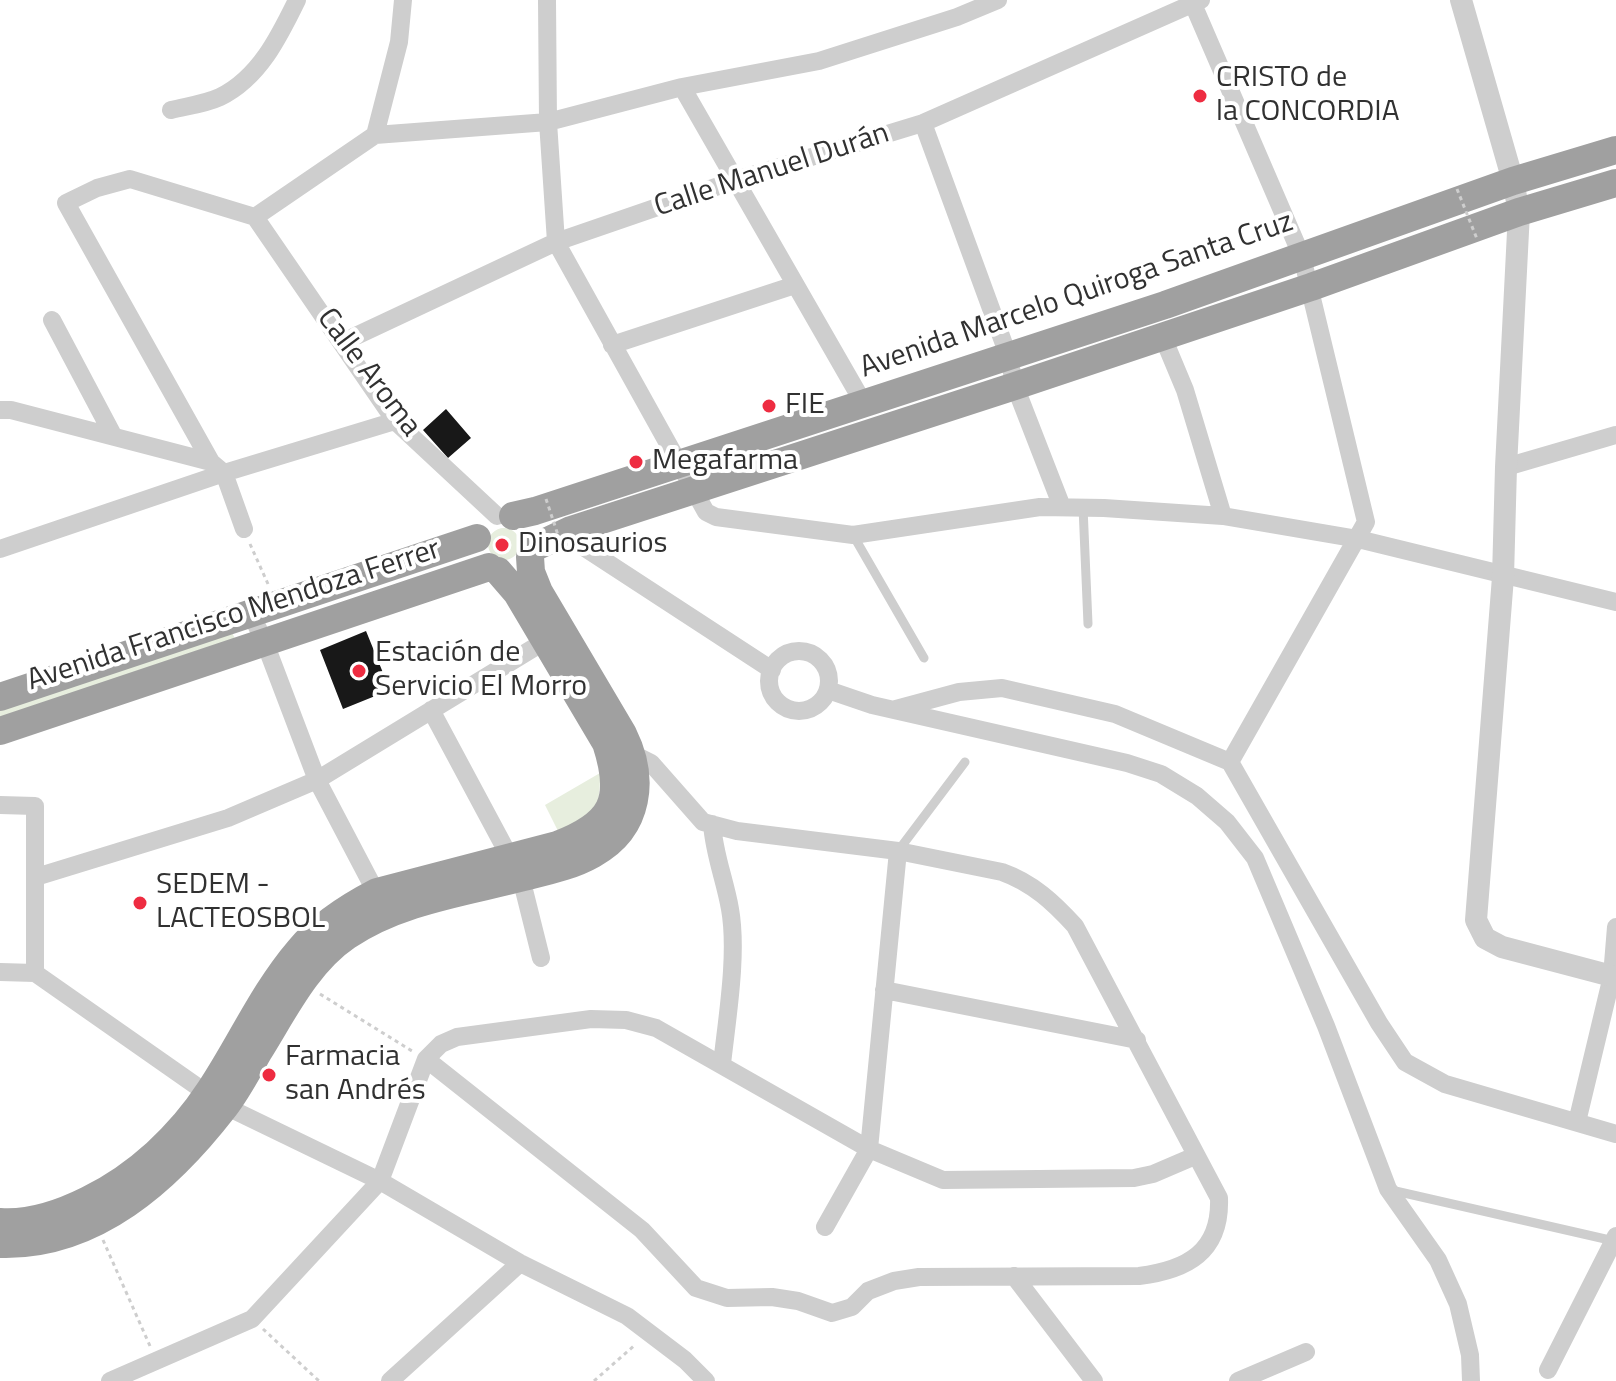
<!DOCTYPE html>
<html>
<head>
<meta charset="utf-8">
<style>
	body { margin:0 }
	canvas { display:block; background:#fff }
</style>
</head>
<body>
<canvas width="1616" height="1381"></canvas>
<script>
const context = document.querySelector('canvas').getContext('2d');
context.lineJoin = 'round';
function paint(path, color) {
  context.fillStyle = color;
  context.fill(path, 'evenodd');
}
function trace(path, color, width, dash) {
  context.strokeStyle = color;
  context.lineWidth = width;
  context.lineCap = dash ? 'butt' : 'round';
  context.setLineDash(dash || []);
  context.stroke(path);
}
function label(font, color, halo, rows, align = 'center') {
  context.font = font + ' "Titillium Web",sans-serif';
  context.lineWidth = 8;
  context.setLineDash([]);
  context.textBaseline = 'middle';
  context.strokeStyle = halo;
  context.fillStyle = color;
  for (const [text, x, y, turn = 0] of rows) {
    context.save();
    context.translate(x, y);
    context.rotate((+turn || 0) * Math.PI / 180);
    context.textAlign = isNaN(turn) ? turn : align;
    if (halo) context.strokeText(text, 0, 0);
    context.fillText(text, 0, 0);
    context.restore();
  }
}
paint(new Path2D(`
	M488 544a16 16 0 1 1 32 0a16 16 0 1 1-32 0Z
	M231 630 236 641 0 719V707Z
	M600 773C600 816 594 811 559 833L545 805Z`), '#e7eede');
paint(new Path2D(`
	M446 409 471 438 448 458 423 430Z
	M366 631 390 690 343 709 320 650Z`), '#181818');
trace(new Path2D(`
	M250 544 268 584
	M320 994 412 1051
	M103 1240 150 1346
	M263 1329 319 1381
	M594 1381 636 1344`), '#cecece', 3, [4, 4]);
trace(new Path2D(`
	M1083 507 1088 624
	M853 535 924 658
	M898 851 965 762
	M1391 1190 1614 1241`), '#cecece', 9);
trace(new Path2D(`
	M547 0 548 122 556 242 706 512 716 517 853 535 1040 507 1104 508 1223 516 1358 539 1616 602
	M1193 4 1302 257 1366 522 1230 762
	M682 87 864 404
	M171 110C187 106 205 104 220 97 259 78 279 37 297 0
	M923 123 1008 355 1015 386 1062 507
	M375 135 399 42 403 0
	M255 217 395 421 497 516
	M52 320 114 437
	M1162 335 1185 390 1223 516
	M343 342 556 242 736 180 923 123 1201 0
	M612 345 795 285
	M0 410H11L211 462
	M1506 467 1616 435
	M244 529 224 473 211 462 66 203 97 188 130 179 255 217 375 135 548 122 682 87 819 61 957 17 998 0
	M571 530 585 548 772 670
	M0 549 224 473 395 421
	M250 612 265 643 317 780 380 900
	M769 681a30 30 0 1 1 60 0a30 30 0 1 1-60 0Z
	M828 690 872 705 1127 763 1161 774 1197 796 1227 822 1255 858 1326 1026 1388 1189 1438 1260 1458 1304 1470 1355 1471 1381
	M896 709 959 692 1002 688 1115 714 1230 762 1379 1023 1405 1062 1445 1084 1616 1134
	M431 710 521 878 541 958
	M0 805 35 806V973
	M712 824C714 854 725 880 730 909 738 954 727 1018 722 1064
	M36 877 228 818 317 780 545 641
	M0 972 35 973 225 1106 380 1181 520 1263 627 1316 685 1360 706 1381
	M884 990 1137 1040
	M426 1059 642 1230 696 1288 727 1298 772 1297 798 1301 832 1313 852 1307 868 1291 894 1281 919 1277 1139 1276C1187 1270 1221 1252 1219 1198L1075 926C1054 903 1033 883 1002 872L898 851 737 831 703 822 651 763 633 754
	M1577 1122 1612 976 1616 927
	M825 1227 869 1149 898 851
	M1014 1276 1094 1381
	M1548 1370 1616 1236
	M110 1381 252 1319 380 1181 426 1059 441 1044 457 1037 591 1019 626 1020 656 1028 869 1149 943 1180 1134 1178 1153 1174 1195 1156
	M390 1381 520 1263
	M1238 1381 1306 1352`), '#cecece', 18);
trace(new Path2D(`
	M1461 0 1513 181 1519 212 1506 467 1503 577 1476 920 1485 938 1502 947 1616 977`), '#cecece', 22);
trace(new Path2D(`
	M513 516 535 511 1165 305 1513 181 1616 150
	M533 548 571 530 1015 386 1311 287 1519 212 1616 183
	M0 697 477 538
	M0 731 489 567
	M0 1222C29 1224 62 1213 88 1200 137 1176 180 1136 210 1090 240 1045 263 992 299 950 320 925 348 907 377 892L557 845C612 824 625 801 606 743L517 593 498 571
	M0 1244C95 1247 169 1179 224 1108 238 1090 248 1070 259 1051 284 1011 307 963 347 936 398 901 466 892 524 877 548 871 572 866 593 854 640 828 645 778 623 734L539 592 531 572 530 557`), '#a0a0a0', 28);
trace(new Path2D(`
	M1457 189 1477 239
	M546 499 564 553`), '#cecece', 3, [4, 4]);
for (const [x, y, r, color] of [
	[1200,96,8,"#ee2c41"],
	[769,406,8,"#ee2c41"],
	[636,462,8,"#ee2c41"],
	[502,545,8,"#ee2c41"],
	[359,671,8,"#ee2c41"],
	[140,903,8,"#ee2c41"],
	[269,1075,8,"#ee2c41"]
]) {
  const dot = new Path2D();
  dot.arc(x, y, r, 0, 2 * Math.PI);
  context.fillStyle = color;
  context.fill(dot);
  trace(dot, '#fff', 3);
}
label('30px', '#313131', '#fff', [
	["CRISTO de",1216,79],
	["la CONCORDIA",1216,113],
	["FIE",785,406],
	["Megafarma",652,462],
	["Dinosaurios",518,545],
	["Estación de",375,654],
	["Servicio El Morro",375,688],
	["SEDEM -",156,886],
	["LACTEOSBOL",156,920],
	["Farmacia",285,1058],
	["san Andrés",285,1092]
], 'left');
label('30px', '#313131', '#fff', [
	["Calle Manuel Durán",772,171,-18],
	["Avenida Marcelo Quiroga Santa Cruz",1077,296,-19],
	["Calle Aroma",368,373,53],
	["Avenida Francisco Mendoza Ferrer",234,616,-18]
]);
</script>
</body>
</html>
